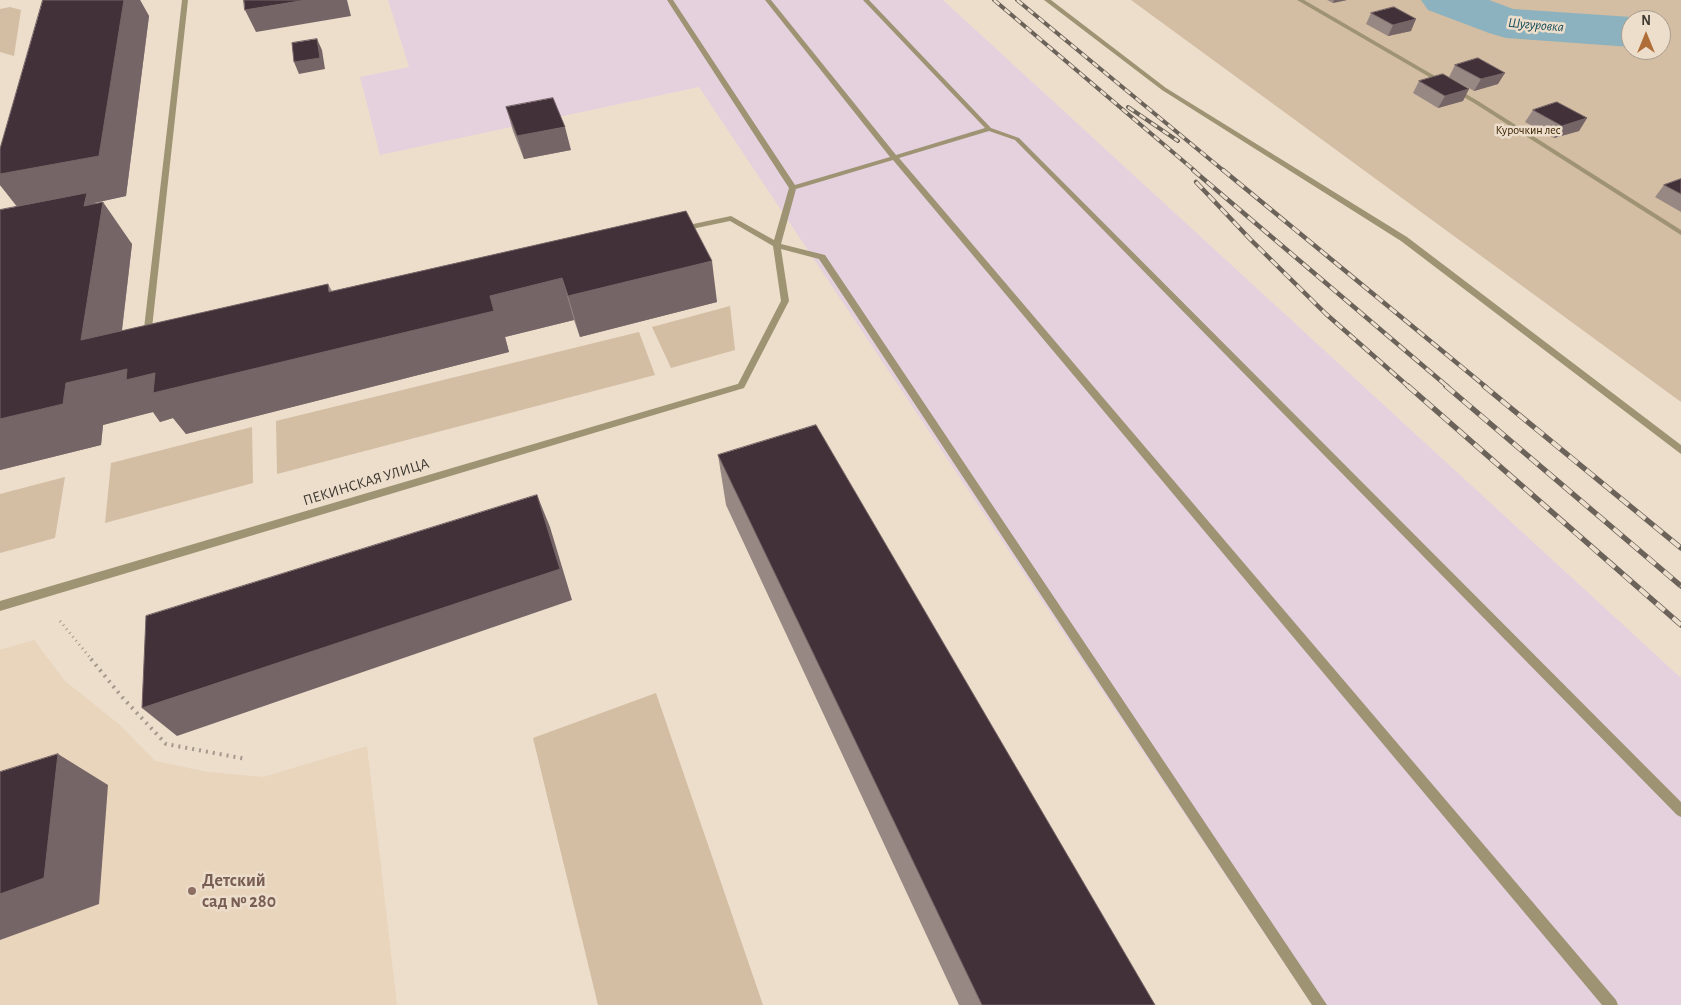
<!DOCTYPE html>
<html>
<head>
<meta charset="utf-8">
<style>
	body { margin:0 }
	#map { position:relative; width:1681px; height:1005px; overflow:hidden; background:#eddecc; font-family:"Alegreya Sans",sans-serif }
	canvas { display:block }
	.north { position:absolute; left:1621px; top:10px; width:50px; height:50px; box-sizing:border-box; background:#eddecc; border:1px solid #a79c8e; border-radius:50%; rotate:0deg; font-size:14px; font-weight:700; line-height:20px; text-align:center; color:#3e3831 }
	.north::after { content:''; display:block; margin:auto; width:18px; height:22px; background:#af6d38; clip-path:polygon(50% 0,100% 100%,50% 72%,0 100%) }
</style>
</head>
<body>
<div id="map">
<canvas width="1681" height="1005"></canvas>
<div class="north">N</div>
</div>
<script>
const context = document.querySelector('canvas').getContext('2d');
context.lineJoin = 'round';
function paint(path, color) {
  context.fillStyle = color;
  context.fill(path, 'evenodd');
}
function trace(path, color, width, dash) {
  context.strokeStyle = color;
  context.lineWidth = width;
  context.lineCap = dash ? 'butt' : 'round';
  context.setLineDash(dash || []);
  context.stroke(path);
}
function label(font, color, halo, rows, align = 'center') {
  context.font = font + ' "Alegreya Sans",sans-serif';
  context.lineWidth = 5;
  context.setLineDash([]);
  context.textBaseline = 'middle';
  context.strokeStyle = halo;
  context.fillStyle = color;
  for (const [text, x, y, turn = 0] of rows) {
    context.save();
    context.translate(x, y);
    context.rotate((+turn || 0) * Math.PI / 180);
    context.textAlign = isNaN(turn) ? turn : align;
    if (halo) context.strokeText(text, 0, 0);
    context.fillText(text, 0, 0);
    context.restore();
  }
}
paint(new Path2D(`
	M388 0H943L1681 678V1005H1312L699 87 380 155 360 77 409 67Z`), '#e5d0de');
paint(new Path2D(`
	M34 640 65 681 120 725 155 761 208 772 263 777 367 746 397 1005H0V650Z`), '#e9d4bc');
paint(new Path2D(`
	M1131 0H1681V402ZM1631 20H1661V50H1631Z
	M10 7 21 10 14 56 0 52V9Z
	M730 306 735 350 671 368 652 327Z
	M639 332 655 375 277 474 276 421Z
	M252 427 253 483 105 523 111 463Z
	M65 477 55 538 0 553V494Z
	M656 693 763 1005H598L533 738Z`), '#d3bda3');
paint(new Path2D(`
	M1421 0H1489L1513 9 1631 17 1643 20H1631V47L1506 38 1489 33 1428 10Z`), '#8bb2be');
trace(new Path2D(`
	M60 621 92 660`), '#a3988b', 3, [1, 4]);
trace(new Path2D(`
	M91 659 122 697 166 744 246 759`), '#a3988b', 4, [2, 5]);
paint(new Path2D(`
	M182 0H188L151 337 147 340 143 337Z
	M667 0H673L795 185 890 157 765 0H771L896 155 985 128 863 0H869L991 128 1019 138 1681 802V817L1677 815 1015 140 989 131 899 158 1616 1000 1618 1005H1602L893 160 796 189 781 244 825 255 1327 1005H1312L819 259 781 249 789 301 745 386 741 389 738 388 737 386 781 301 773 246 730 221 682 231 678 229 679 227 731 216 774 240 789 188Z`), '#9e9372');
paint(new Path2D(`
	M1044 0H1051L1166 88 1407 237 1681 445V454L1401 241 1162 90Z
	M1297 0H1304L1478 101 1681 230V235L1474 103Z
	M741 383 744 384 745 386 744 388 0 611V601Z`), '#9e9372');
const railFar2 = new Path2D(`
	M994 0 1195 171
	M1017 0 1224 171
	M1128 107 1178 141`);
const railFar1 = new Path2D(`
	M1193 170 1448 387
	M1223 170 1486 387
	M1196 182 1250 239 1326 314 1409 387`);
const rail = new Path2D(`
	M1408 386 1681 625
	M1446 386 1681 586
	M1484 386 1681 548`);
trace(railFar2, '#6b6359', 4);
trace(railFar1, '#6b6359', 4.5);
trace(rail, '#6b6359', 5.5);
trace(railFar2, '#eddecc', 2.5, [7]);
trace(railFar1, '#eddecc', 3, [9]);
trace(rail, '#eddecc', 4, [11]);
paint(new Path2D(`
	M43 0H140L149 16 126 196 94 203 132 244 122 331 328 284 332 291 686 211 717 302 580 337 574 320 505 337 509 352 186 434 173 418 160 422 153 412 140 415 103 425 101 445 0 470V210L17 207 0 185Z
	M1327 0H1347L1333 3Z
	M1371 13 1411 31 1388 36 1366 24Z
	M1455 65 1498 84 1474 91 1449 77Z
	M1419 81 1463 101 1438 108 1413 93Z
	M506 107 571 150 524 159 513 131Z
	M1533 110 1587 118 1579 131 1554 138 1525 122Z
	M1681 179V212L1655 197 1664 185Z
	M718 455 1155 1005H959L726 505Z`), '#988883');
paint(new Path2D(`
	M124 0H140L149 16 126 196 94 203 101 213 103 202 132 244 117 371 490 296 562 278 574 320 505 337 509 352 186 434 173 418 160 422 153 412 103 425 101 445 0 470V419L66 383 81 340 25 216 0 185V174Z
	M306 0H347L351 16 256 32 245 10Z
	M1334 0H1347L1333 3Z
	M1416 19 1411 31 1388 36 1393 25Z
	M317 39 322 50 325 69 299 74 294 62Z
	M1505 73 1498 84 1474 91 1481 79Z
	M1469 89 1463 101 1438 108 1445 96Z
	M1587 118 1579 131 1554 138 1562 126Z
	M565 127 571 150 524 159 517 136Z
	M712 261 717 302 580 337 568 296Z
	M537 495 550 527 572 600 177 736 142 708Z
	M58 754 108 785 99 904 0 940V894Z`), '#766566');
const building = new Path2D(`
	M43 0H124L99 156 0 174V149Z
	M244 0H306L245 10Z
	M1394 7 1416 19 1393 25 1371 13Z
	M317 39 320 58 294 62 292 43Z
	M1478 58 1505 73 1481 79 1455 65Z
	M1443 74 1469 89 1445 96 1419 81Z
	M553 98 565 127 517 136 506 107Z
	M1557 102 1587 118 1562 126 1533 110Z
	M1681 179V194L1664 185Z
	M87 193 84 206 103 202 81 340 328 284 329 292 686 211 712 261 568 296 562 278 490 296 494 311 153 393 155 373 126 380 127 369 106 374 66 383 63 404 0 419V210Z
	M816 425 1155 1005H982L718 455Z
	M537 495 560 569 142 708 146 616Z
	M58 754 44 878 0 894V772Z`);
paint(building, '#43313a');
trace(building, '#766566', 1);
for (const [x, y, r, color] of [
	[192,891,5,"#8d6e63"]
]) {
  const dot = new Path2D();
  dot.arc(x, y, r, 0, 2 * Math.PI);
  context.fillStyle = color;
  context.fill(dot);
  trace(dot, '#eddecc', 2);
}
label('12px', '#3b2300', '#eddecc', [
	["Курочкин лес",1528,130]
]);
label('italic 14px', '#164d5b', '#eddecc', [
	["Шугуровка",1536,25,5]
]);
label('15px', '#3e3831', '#eddecc', [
	["ПЕКИНСКАЯ УЛИЦА",366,482,-17]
]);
label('bold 18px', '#785e54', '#eddecc', [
	["Детский",202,881],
	["сад № 280",202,902]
], 'left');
</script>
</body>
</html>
